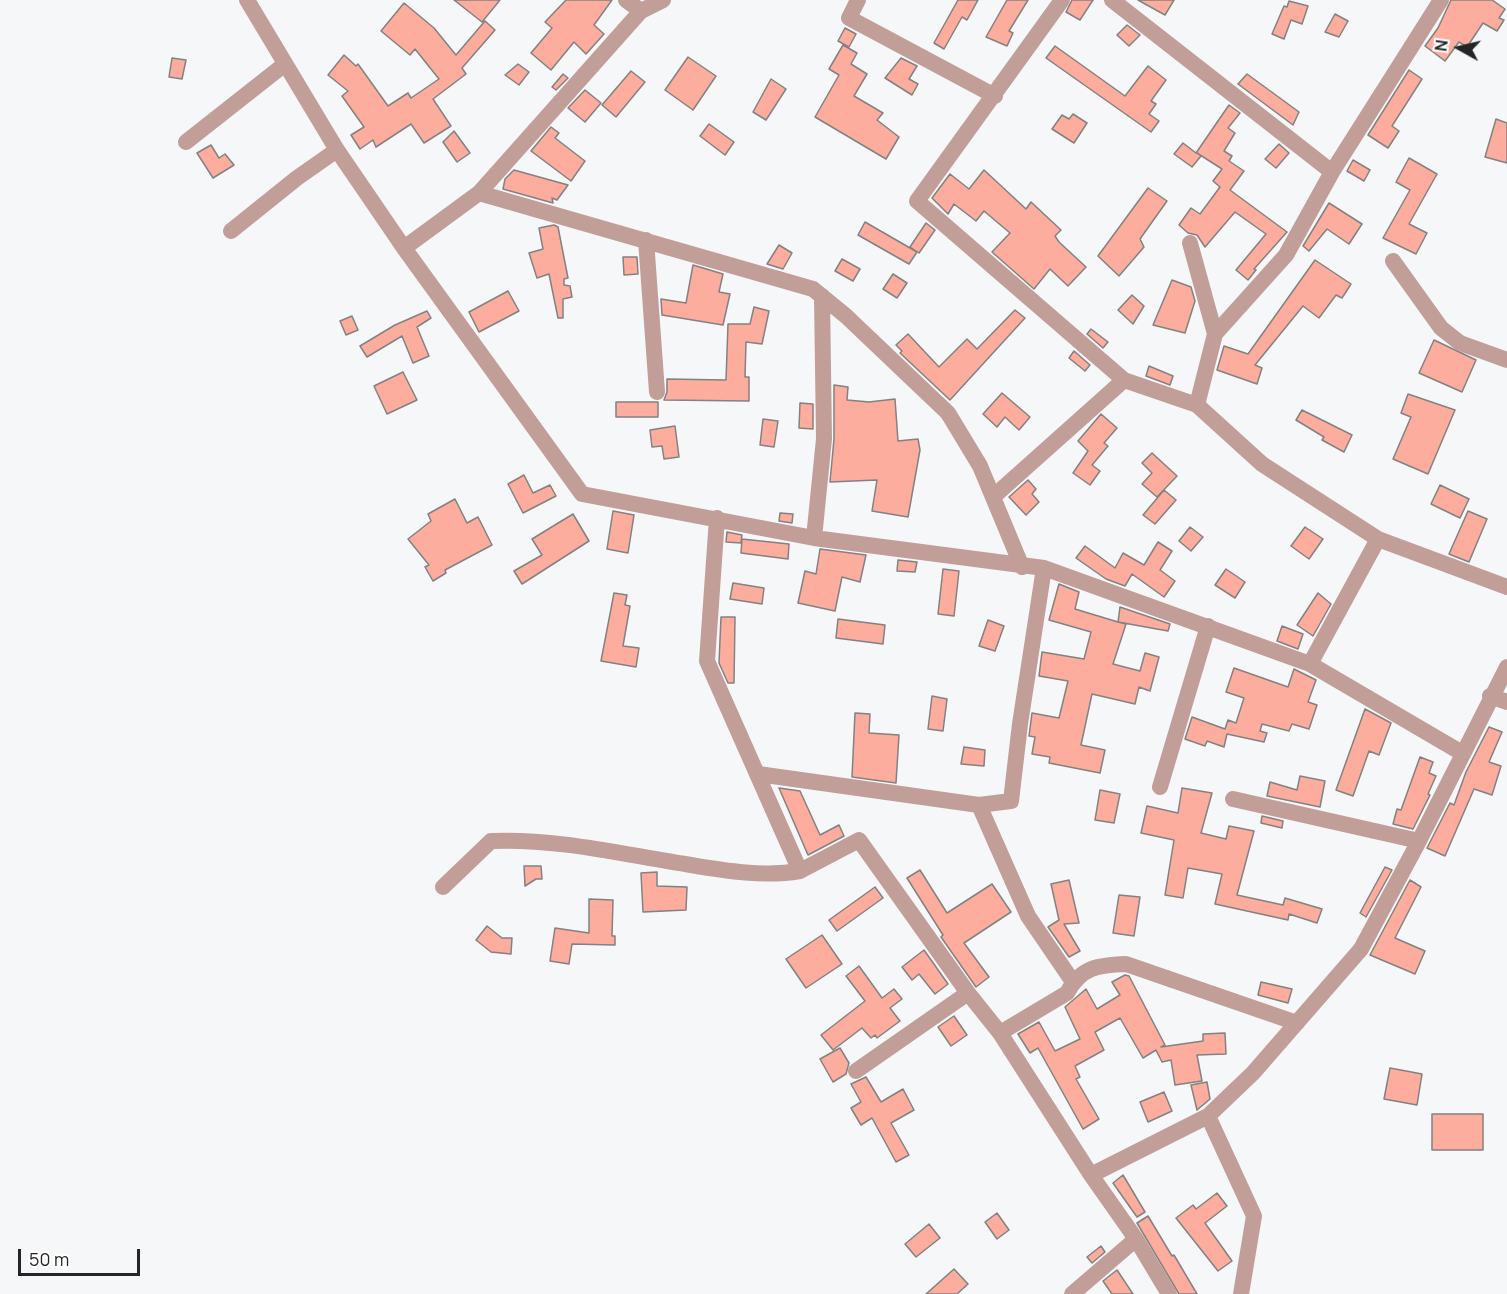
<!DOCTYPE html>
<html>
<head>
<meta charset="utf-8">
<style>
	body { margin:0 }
	#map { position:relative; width:1507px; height:1294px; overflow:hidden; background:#f6f7f9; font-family:Manrope,sans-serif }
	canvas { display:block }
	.north { position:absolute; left:1429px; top:18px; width:60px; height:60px; -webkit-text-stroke:4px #fff; paint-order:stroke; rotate:278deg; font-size:16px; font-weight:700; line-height:24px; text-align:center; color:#242525 }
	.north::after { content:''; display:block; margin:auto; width:21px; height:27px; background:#242525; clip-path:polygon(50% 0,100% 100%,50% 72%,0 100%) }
	.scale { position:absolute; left:18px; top:1249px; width:122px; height:27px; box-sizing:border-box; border:3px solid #242525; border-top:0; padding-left:8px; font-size:18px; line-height:21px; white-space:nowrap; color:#242525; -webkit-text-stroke:4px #fff; paint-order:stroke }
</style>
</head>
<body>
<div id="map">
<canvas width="1507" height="1294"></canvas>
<div class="north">N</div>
<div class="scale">50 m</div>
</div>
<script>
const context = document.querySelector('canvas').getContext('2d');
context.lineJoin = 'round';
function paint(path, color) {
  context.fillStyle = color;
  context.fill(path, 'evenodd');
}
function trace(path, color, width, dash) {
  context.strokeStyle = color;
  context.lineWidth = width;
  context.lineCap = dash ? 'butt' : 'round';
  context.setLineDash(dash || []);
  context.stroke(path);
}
const building = new Path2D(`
	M454 0H500L482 22Z
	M566 0H612L594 25 604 34 586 54 574 42 551 70 531 53 552 28 545 22Z
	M958 0H978L967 20 962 17 944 49 934 43Z
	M1007 0H1028L1009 31 1013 33 1007 46 986 37Z
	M1072 0H1093L1080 20 1066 12Z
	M1138 0H1174L1165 15Z
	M1451 0H1492L1505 9 1499 18 1504 20 1497 31 1483 23 1467 47 1459 42 1445 61 1425 46 1438 28Z
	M1289 1 1308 6 1302 24 1291 20 1284 39 1272 34 1284 6 1287 7Z
	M404 3 434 28 456 55 485 21 495 30 462 68 466 74 433 99 451 126 424 143 411 124 376 147 373 140 360 149 351 135 364 127 342 96 348 91 328 75 344 55 356 66 358 64 388 106 408 93 411 98 439 79 415 49 410 55 381 31Z
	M1335 14 1348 21 1339 37 1325 32Z
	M1127 25 1140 35 1129 46 1117 35Z
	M845 28 856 34 849 47 838 41Z
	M843 45 857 53 851 64 867 74 854 96 883 113 877 120 899 137 886 159 815 117 839 75 829 69Z
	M1055 46 1125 96 1148 66 1166 80 1151 101 1156 104 1149 114 1159 121 1151 132 1046 58Z
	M688 57 716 76 693 110 665 90Z
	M172 58 186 60 182 79 169 77Z
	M901 58 917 66 909 79 918 84 912 95 885 78Z
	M518 64 529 72 519 85 505 75Z
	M1409 70 1422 79 1392 126 1399 131 1388 148 1368 135Z
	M631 71 645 82 616 117 602 105Z
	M563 74 568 78 556 90 552 87Z
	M1247 74 1299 112 1293 125 1238 84Z
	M771 79 786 89 766 120 753 112Z
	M585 90 601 103 585 122 568 108Z
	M1229 105 1240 113 1228 128 1235 133 1224 151 1232 156 1229 161 1244 171 1230 190 1287 232 1254 269 1256 270 1248 280 1236 270 1266 234 1235 212 1205 247 1197 235 1188 233 1179 225 1191 208 1200 214 1220 187 1213 181 1222 169 1197 153 1201 156 1192 167 1174 154 1183 143 1196 153Z
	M1073 114 1087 123 1074 143 1052 129 1062 115 1069 119Z
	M1496 119 1507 123V163L1485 157Z
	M709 124 734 142 725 155 700 136Z
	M551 127 559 133 555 138 585 161 571 181 531 151Z
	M454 131 470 153 457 162 443 142Z
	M1279 144 1289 153 1276 168 1265 159Z
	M211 145 219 158 225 154 234 165 213 178 197 153Z
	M1409 158 1437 174 1409 224 1427 233 1416 254 1383 238 1410 190 1396 182Z
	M1353 160 1370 170 1364 181 1347 171Z
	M514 170 568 185 557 200 552 198 553 203 503 189 505 179Z
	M984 170 1026 209 1031 202 1061 230 1055 236 1059 242 1086 267 1068 286 1050 269 1034 289 992 252 1010 233 984 211 976 221 954 204 948 214 932 198 950 174 969 189Z
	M1148 188 1167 201 1140 239 1144 247 1119 276 1098 256Z
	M1329 203 1362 224 1349 244 1327 229 1309 251 1303 246Z
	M865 222 917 252 909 264 858 235Z
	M926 223 935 230 919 253 910 247Z
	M554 225 558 227 568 278 564 279V285L570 286 572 297 563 299V318H558L549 274 537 278 529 253 543 249 539 228Z
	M779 245 792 253 783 269 767 264Z
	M623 257H637L638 274 624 275Z
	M842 259 860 269 853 281 835 271Z
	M1315 260 1351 284 1342 298 1336 295 1319 318 1303 306 1255 365 1262 368 1257 384 1217 370 1224 346 1248 354Z
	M693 265 723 274 719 292 730 294 723 325 662 315 661 299 686 303Z
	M893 274 907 283 897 298 883 289Z
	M1172 280 1191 287 1195 301 1185 333 1153 325Z
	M508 291 519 311 479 332 469 312Z
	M1132 295 1144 306 1133 324 1118 310Z
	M754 307 769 311 762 344 746 342 745 377H749V401L664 400 667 392V379L726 380 728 324H750Z
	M1015 310 1025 318 950 400 900 353 902 351 896 345 908 334 939 367 967 339 977 349Z
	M427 311 431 318 417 327 429 356 413 363 402 336 367 357 360 346 395 325Z
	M352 316 358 330 346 335 340 321Z
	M1091 329 1108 342 1103 348 1087 334Z
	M1434 340 1476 360 1462 392 1419 373Z
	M1074 351 1090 365 1085 371 1069 358Z
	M1149 366 1173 376 1170 385 1146 376Z
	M403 372 417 400 387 414 374 386Z
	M834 385 848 387 847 400 869 402 895 399 898 441 918 439 920 450 908 517 872 511 877 480 830 482 834 439Z
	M1002 393 1030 417 1019 430 1005 417 997 427 983 414Z
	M1408 394 1455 410 1428 474 1393 459 1411 417 1401 413Z
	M616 402H658V417H616Z
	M800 403 813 404V429L799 428Z
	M1302 410 1352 435 1344 452 1322 440 1324 437 1296 420Z
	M1101 414 1117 428 1104 443 1108 446 1092 465 1100 471 1090 485 1073 473 1088 451 1078 441Z
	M763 419 778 421 774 447 760 445Z
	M675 426 679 457 664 459 662 446 652 447 650 430Z
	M1152 453 1177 476 1157 497 1142 484 1152 473 1142 463Z
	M524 475 533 493 550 485 556 496 523 513 508 484Z
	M1028 480 1036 489 1032 494 1039 502 1026 515 1009 497Z
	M1440 485 1469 499 1460 518 1431 504Z
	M1164 490 1176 500 1155 524 1143 515Z
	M455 499 467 523 478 517 492 545 445 570 446 573 433 581 425 567 429 565 408 539 431 521 428 514Z
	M613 511 634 515 628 553 607 549Z
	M1468 511 1487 519 1469 562 1449 554Z
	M780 513 793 514 792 523 779 521Z
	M573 514 589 541 522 584 514 571 542 555 532 539Z
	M1190 527 1203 537 1191 551 1179 541Z
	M1305 527 1323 539 1309 559 1291 546Z
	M727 532 742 535 741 543 726 542Z
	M742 539 789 544 788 559 741 553Z
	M1158 542 1172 551 1160 570 1175 581 1164 597 1132 574 1125 586 1106 579 1076 558 1085 546 1115 568 1123 553 1144 565Z
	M820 549 866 555 860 582 842 577 835 611 798 603 805 571 816 574Z
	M898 560 917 562 915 572 897 571Z
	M943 569 959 571 954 616 938 614Z
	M1226 569 1245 582 1235 598 1215 585Z
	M733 583 764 588 762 604 730 599Z
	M1059 584 1079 592 1075 609 1118 622 1120 607 1170 624 1168 631 1118 622 1126 624 1113 664 1140 671 1145 653 1159 657 1150 691 1139 687 1135 704 1092 694 1081 745 1105 750 1100 773 1049 763 1050 757 1032 754 1035 737 1029 736 1032 713 1059 718 1068 681 1039 676 1042 652 1084 659 1091 632 1049 620Z
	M614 593 627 595 625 605 630 606 623 646 639 648 636 667 601 661Z
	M1318 593 1331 604 1313 636 1297 625Z
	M721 617H735L734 683H728L719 663Z
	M838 619 885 625 883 644 836 638Z
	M988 620 1004 626 995 651 979 646Z
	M1282 626 1303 634 1298 649 1277 641Z
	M1234 668 1288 687 1294 669 1316 680 1308 702 1317 705 1309 729 1292 724 1289 731 1262 724 1260 731 1267 733 1264 742 1227 734 1224 747 1207 741 1205 746 1185 739 1192 717 1225 729 1228 720 1236 723 1244 698 1226 692Z
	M932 696 947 699 943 731 928 729Z
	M1365 709 1391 723 1379 755 1369 751 1353 796 1336 790Z
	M855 713 870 714 869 733 899 735 896 783 852 777Z
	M1489 727 1502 732 1489 762 1501 766 1492 795 1474 789 1445 856 1427 848 1450 803 1454 805 1466 772Z
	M964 747 985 750 984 766 961 764Z
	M1420 757 1433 762 1429 773 1436 776 1428 794 1430 795 1413 829 1393 824 1397 809 1401 810Z
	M1300 776 1325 781 1320 807 1267 796 1270 782 1297 790Z
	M779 788 800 791 820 835 839 825 844 836 808 855Z
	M1182 788 1212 793 1201 833 1226 839 1229 826 1254 831 1237 895 1283 905 1285 898 1322 909 1317 923 1289 914 1288 920 1215 904 1222 874 1188 868 1183 898 1165 895 1174 840 1141 833 1147 806 1178 813Z
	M1100 790 1120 794 1114 823 1095 820Z
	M1262 816 1283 821 1282 828 1261 823Z
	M524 866H541L542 879H536L525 886Z
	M1385 867 1392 870 1366 917 1360 913Z
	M920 870 947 913 992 884 1011 912 964 943 989 977 976 987 941 937 943 935 907 878Z
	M657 872V886L687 887 686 910 643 912 641 873Z
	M1069 880 1079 923 1064 924 1080 951 1069 957 1048 927 1059 920 1051 884Z
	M1410 880 1421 887 1395 938 1425 951 1415 974 1370 955Z
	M875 887 883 898 837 931 829 920Z
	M1119 895 1140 897 1134 936 1113 933Z
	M589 899 613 900 612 936H615V945L572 944 569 964 550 961 555 928 589 933Z
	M487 926 502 938H512L511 954 491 952 476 940Z
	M822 935 842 964 806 988 786 959Z
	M924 950 948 984 935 994 919 974 912 980 902 967Z
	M859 966 882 998 894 989 902 999 890 1008 900 1021 877 1038 875 1035 871 1038 862 1028 833 1050 821 1035 865 1001 846 976Z
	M1125 975 1129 976 1165 1045 1161 1047 1203 1041V1034L1225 1033 1226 1054 1197 1055 1202 1081 1175 1085 1171 1060 1162 1062 1156 1050 1143 1058 1120 1018 1095 1032 1104 1050 1075 1066 1080 1077 1076 1079 1099 1119 1083 1129 1038 1048 1030 1053 1018 1034 1039 1022 1055 1051 1080 1039 1065 1007 1086 989 1097 1009 1120 995 1112 982Z
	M1261 982 1292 989 1288 1003 1258 995Z
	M954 1016 967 1035 951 1046 938 1027Z
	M840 1048 849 1063 846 1074 833 1082 820 1059Z
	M1390 1068 1422 1074 1417 1105 1384 1099Z
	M866 1077 881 1102 903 1089 914 1110 891 1123 909 1155 896 1162 872 1118 861 1125 851 1108 861 1102 851 1084Z
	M1207 1082 1210 1099 1197 1110 1191 1085Z
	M1164 1092 1172 1111 1148 1122 1140 1102Z
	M1432 1114H1483V1150H1432Z
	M1123 1175 1145 1212 1137 1217 1113 1183Z
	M1217 1193 1227 1206 1205 1223 1232 1261 1218 1271 1176 1218 1193 1205 1196 1209Z
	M997 1213 1009 1230 997 1239 985 1222Z
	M1148 1216 1172 1256 1174 1255 1197 1294H1179L1137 1223Z
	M929 1224 940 1238 916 1257 905 1244Z
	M1101 1246 1105 1252 1092 1263 1087 1257Z
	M954 1269 968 1284 957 1294H926Z
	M1117 1270 1133 1294H1112L1103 1281Z`);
paint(building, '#fcad9e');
trace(building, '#838181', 1.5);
trace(new Path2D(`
	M247 0 337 150 404 248 582 494 814 538 1044 568 1310 664 1462 753
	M626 0 641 11
	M858 0 849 18 995 96
	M1062 0 917 201 1124 380 1197 405 1262 464 1378 539 1507 587
	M1112 0 1332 172 1441 0
	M186 142 285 64
	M479 193 813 289 846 316 948 413 980 466 1022 567
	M231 231 297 178 337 150
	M646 240 657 392
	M1190 243 1215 334 1197 405
	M404 248 479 193 641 11 663 0
	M1393 261 1441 328 1460 343 1507 360
	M1215 334 1286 255 1332 172
	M993 497 1124 380
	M717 518 707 661 800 871 859 840 968 993 1000 1033 1091 1175 1136 1239 1169 1294
	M814 538 824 439 822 296
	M1310 664 1378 539
	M1490 696 1507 702
	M758 774 979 805 1011 801 1020 724 1044 568
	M1160 787 1208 626
	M1233 799 1419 841
	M979 805 1028 916 1073 982
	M443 887 491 841C558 838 625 855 691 865 726 871 764 877 800 871
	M1000 1033 1067 993C1081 967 1098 965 1126 964L1297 1023
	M856 1071 968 993
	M1208 1116 1254 1216 1241 1294
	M1091 1175 1208 1116 1253 1073 1361 949 1419 841 1507 667
	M1072 1294 1136 1239`), '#c29e99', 16);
</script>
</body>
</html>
